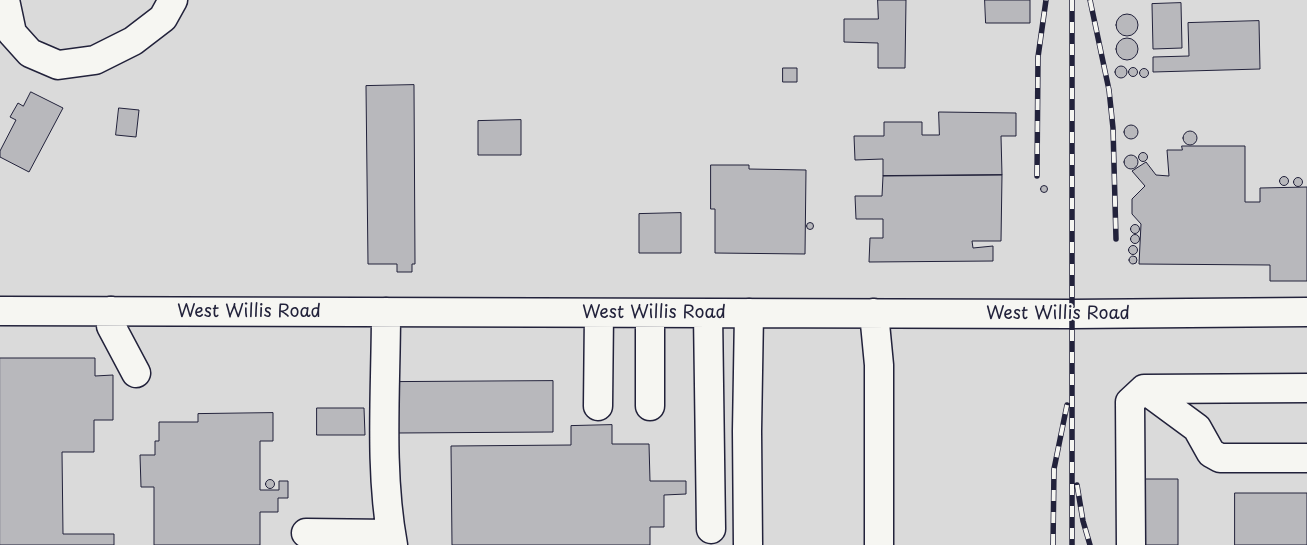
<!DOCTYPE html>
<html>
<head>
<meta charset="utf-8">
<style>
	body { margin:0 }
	canvas { display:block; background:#e9e9e7 }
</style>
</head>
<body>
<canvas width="1307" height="545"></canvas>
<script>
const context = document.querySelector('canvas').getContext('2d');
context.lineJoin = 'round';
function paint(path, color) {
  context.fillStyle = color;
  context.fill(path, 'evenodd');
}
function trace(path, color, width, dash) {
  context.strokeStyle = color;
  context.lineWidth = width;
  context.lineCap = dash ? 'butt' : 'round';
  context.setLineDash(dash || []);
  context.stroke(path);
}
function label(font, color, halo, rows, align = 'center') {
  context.font = font + ' "Playpen Sans",sans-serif';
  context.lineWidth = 4;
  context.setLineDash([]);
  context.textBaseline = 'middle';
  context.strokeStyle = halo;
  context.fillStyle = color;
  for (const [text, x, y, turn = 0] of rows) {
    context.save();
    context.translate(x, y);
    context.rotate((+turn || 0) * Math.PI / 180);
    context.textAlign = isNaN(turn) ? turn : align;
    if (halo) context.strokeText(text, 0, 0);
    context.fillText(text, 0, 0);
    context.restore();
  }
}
paint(new Path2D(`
	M0 0H1307V545H0Z`), '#dadada');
const building = new Path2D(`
	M878 0H906L905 68H878V43L844 42V19H878Z
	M985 0H1030V23H986Z
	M1181 3 1182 48 1153 49 1152 4Z
	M1116 25a11 11 0 1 1 22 0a11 11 0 1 1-22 0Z
	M1259 21 1260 69 1153 72V57L1189 56 1188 23Z
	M1116 49a11 11 0 1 1 22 0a11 11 0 1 1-22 0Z
	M1115 72a6 6 0 1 1 12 0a6 6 0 1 1-12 0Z
	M1128.5 72a4.5 4.5 0 1 1 9 0a4.5 4.5 0 1 1-9 0Z
	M783 68H797V82H783Z
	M1139.5 73a4.5 4.5 0 1 1 9 0a4.5 4.5 0 1 1-9 0Z
	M414 85 415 264H412V272H397V264H368L366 86Z
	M31 92 63 108 29 172 0 157V151L16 120 10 117 18 103 23 106Z
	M119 108 139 110 136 137 116 135Z
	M939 112 1016 113V136H1001L1002 175 883 176V159L855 160 854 136H884V122H922V135H939Z
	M521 120V155H478V121Z
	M1124 132a7 7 0 1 1 14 0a7 7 0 1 1-14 0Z
	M1183 138a7 7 0 1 1 14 0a7 7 0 1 1-14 0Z
	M1182 146H1245V202H1260V188L1307 187V281H1270V265L1139 264 1141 224 1132 214V199L1145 186 1132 171 1146 162 1156 175 1169 176 1167 150H1182Z
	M1138.5 157a4.5 4.5 0 1 1 9 0a4.5 4.5 0 1 1-9 0Z
	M1124 162a7 7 0 1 1 14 0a7 7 0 1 1-14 0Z
	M711 165H749V169L806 170 805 254 715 253V209H711Z
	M1002 175 1001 241H972L973 248 993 246V261L869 262 870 238H883V219H856L855 196H882L883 176Z
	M1279.5 181a4.5 4.5 0 1 1 9 0a4.5 4.5 0 1 1-9 0Z
	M1293.5 182a4.5 4.5 0 1 1 9 0a4.5 4.5 0 1 1-9 0Z
	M1040.5 189a3.5 3.5 0 1 1 7 0a3.5 3.5 0 1 1-7 0Z
	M681 213V253H639V214Z
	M806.5 226a3.5 3.5 0 1 1 7 0a3.5 3.5 0 1 1-7 0Z
	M1130.5 229a4.5 4.5 0 1 1 9 0a4.5 4.5 0 1 1-9 0Z
	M1130.5 239a4.5 4.5 0 1 1 9 0a4.5 4.5 0 1 1-9 0Z
	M1128.5 250a4.5 4.5 0 1 1 9 0a4.5 4.5 0 1 1-9 0Z
	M1129 260a4 4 0 1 1 8 0a4 4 0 1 1-8 0Z
	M0 358H95V376L113 375V420H94V452H62L63 534H114V545H0Z
	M553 381V432L397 433V382Z
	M317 408H364L365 435H317Z
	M273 413V441H260V490H279V481H288V498H278V512H260V545H154V487H141L140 455H155V441H159V422H198V414Z
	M612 425V444H649L650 481H686V494L664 495V527H650V545H452L451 446 571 445V426Z
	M1142 479H1178V545H1142Z
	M265.5 484a4.5 4.5 0 1 1 9 0a4.5 4.5 0 1 1-9 0Z
	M1235 493H1307V545H1235Z`);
paint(building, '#b8b8bc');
trace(building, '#22223b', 1);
const minor = new Path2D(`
	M5 0 12 33 30 53 58 65 95 60 133 41 163 18 173 0
	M0 311 1072 314 1307 312
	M111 311V326L136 373
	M386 312C386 389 379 469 393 545
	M708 313 711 529
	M874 313 879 365V545
	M1144 389 1197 428 1211 453 1220 458H1307
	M598 406 599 313
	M650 406V313
	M306 533 391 534
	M748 545 747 431 749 313
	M1131 545 1130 402 1144 389 1307 388`);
trace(minor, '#22223b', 31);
trace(minor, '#f6f6f2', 28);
const rail = new Path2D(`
	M1072 0V545
	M1090 0 1109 90 1113 128 1116 239
	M1037 176 1038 57 1046 0
	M1077 485 1083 521 1090 545
	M1053 545 1054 469 1067 405`);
trace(rail, '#22223b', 5.5);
trace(rail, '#f6f6f2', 4, [11]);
label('18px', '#22223b', '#f6f6f2', [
	["West Willis Road",249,312],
	["West Willis Road",654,313],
	["West Willis Road",1058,314]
]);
</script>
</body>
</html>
